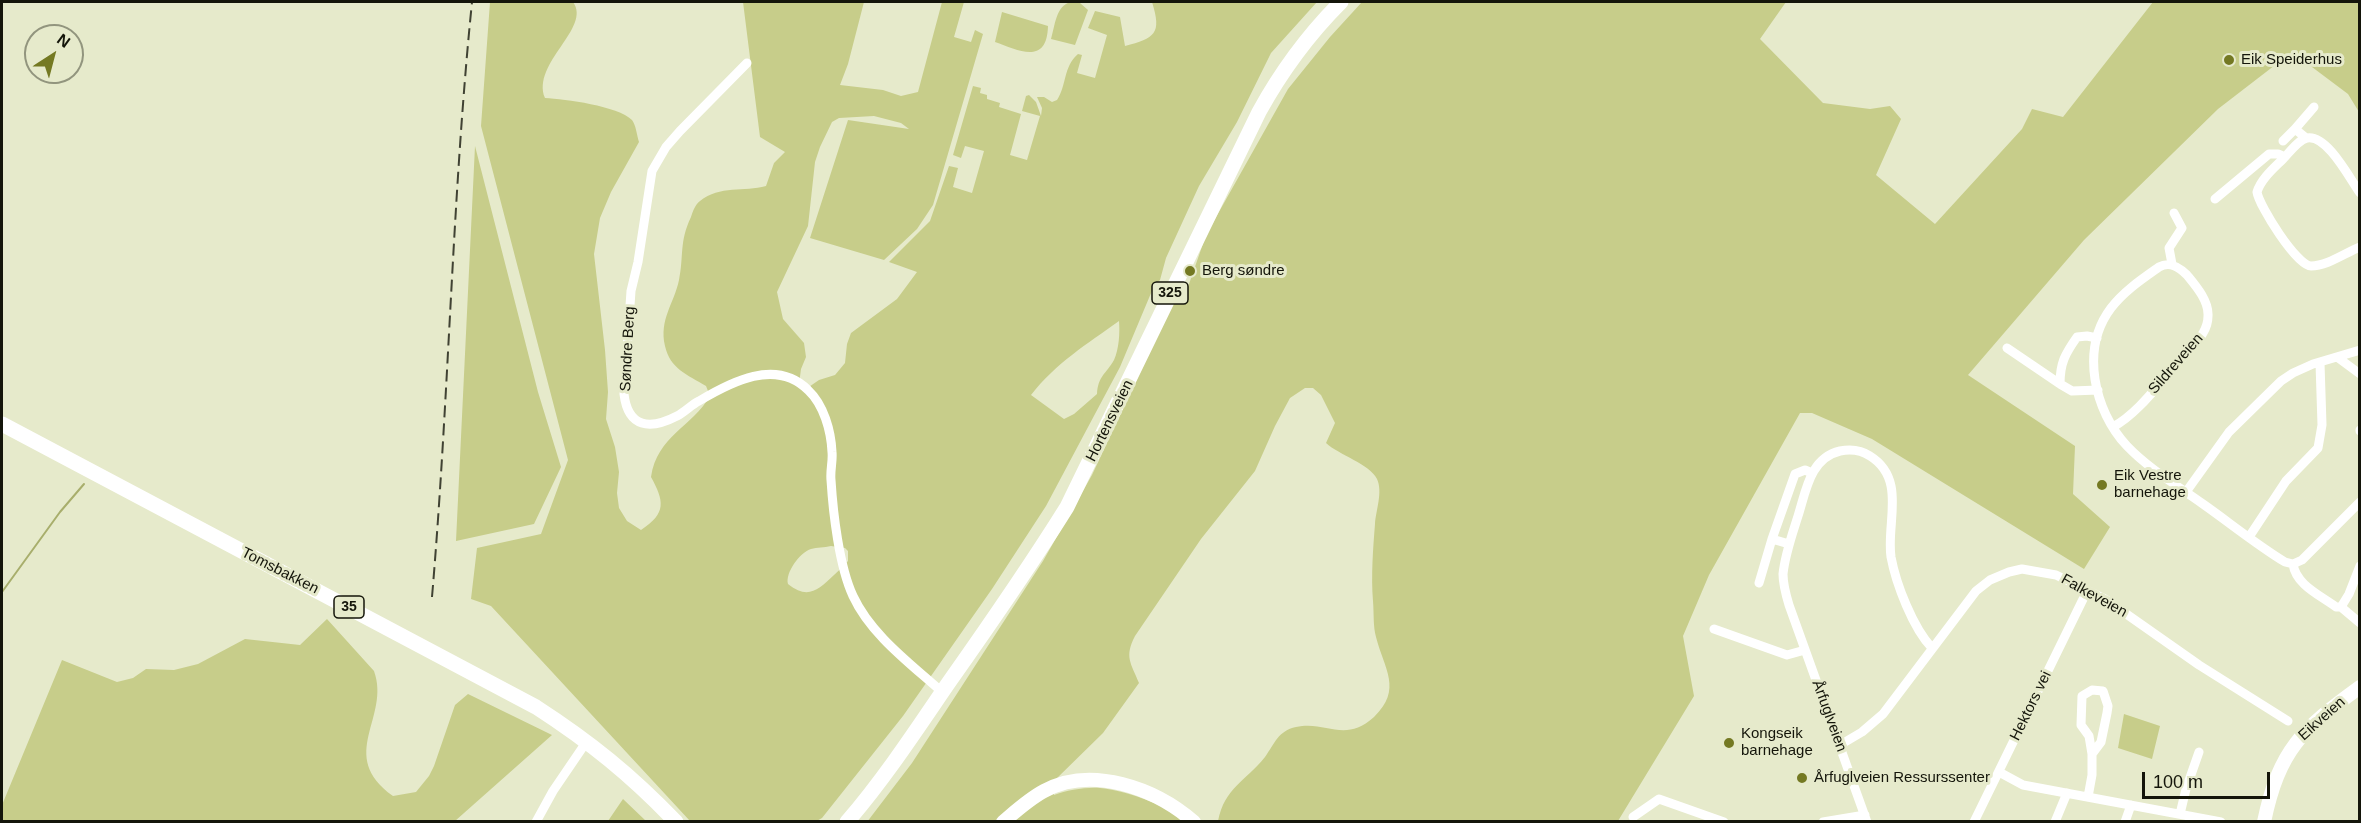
<!DOCTYPE html>
<html>
<head>
<meta charset="utf-8">
<style>
	body { margin:0 }
	#map { position:relative; width:2361px; height:823px; overflow:hidden; background:#e6eacb; font-family:Helvetica,sans-serif }
	canvas { display:block }
	.frame { position:absolute; inset:0; border:3px solid #14150a; pointer-events:none }
	.north { position:absolute; left:24px; top:24px; width:60px; height:60px; box-sizing:border-box; background:#e6eacb; border:2px solid #92957e; border-radius:50%; rotate:36deg; font-size:16px; font-weight:700; line-height:24px; text-align:center; color:#14150a }
	.north::after { content:''; display:block; margin:auto; width:21px; height:27px; background:#747922; clip-path:polygon(50% 0,100% 100%,50% 72%,0 100%) }
	.scale { position:absolute; left:2142px; top:772px; width:128px; height:27px; box-sizing:border-box; border:3px solid #14150a; border-top:0; padding-left:8px; font-size:18px; line-height:21px; white-space:nowrap; color:#14150a; -webkit-text-stroke:4px #e6eacb; paint-order:stroke }
</style>
</head>
<body>
<div id="map">
<canvas width="2361" height="823"></canvas>
<div class="frame"></div>
<div class="north">N</div>
<div class="scale">100 m</div>
</div>
<script>
const context = document.querySelector('canvas').getContext('2d');
context.lineJoin = 'round';
function paint(path, color) {
  context.fillStyle = color;
  context.fill(path, 'evenodd');
}
function trace(path, color, width, dash) {
  context.strokeStyle = color;
  context.lineWidth = width;
  context.lineCap = dash ? 'butt' : 'round';
  context.setLineDash(dash || []);
  context.stroke(path);
}
function label(font, color, halo, rows, align = 'center') {
  context.font = font + ' Helvetica,sans-serif';
  context.lineWidth = 6;
  context.setLineDash([]);
  context.textBaseline = 'middle';
  context.strokeStyle = halo;
  context.fillStyle = color;
  for (const [text, x, y, turn = 0] of rows) {
    context.save();
    context.translate(x, y);
    context.rotate((+turn || 0) * Math.PI / 180);
    context.textAlign = isNaN(turn) ? turn : align;
    if (halo) context.strokeText(text, 0, 0);
    context.fillText(text, 0, 0);
    context.restore();
  }
}
paint(new Path2D(`
	M490 2H573C592 28 531 63 545 98 565 99 618 106 632 120 636 125 637 136 639 142L611 192 600 218 594 254 605 350 608 392 606 419 615 447 619 472 617 493 619 508 627 521 641 530C667 513 664 501 651 477 657 436 692 427 710 396L706 386C688 375 670 369 665 346 659 319 674 304 679 280 684 256 679 242 691 217 693 211 695 205 700 201 720 185 744 192 766 186L774 163 785 152 760 137 743 2H864L848 64 840 85 883 90 901 96 918 92 942 2H964L954 37 971 42 975 30 983 34 933 205 917 229 884 260 810 238 848 120 909 129 901 123 874 116 839 118 832 122 820 147 815 162 808 226 777 292 783 319 804 343 806 357 801 369 799 384 803 391 819 380 835 375 845 363 847 344 851 333 897 299 917 272 889 262 930 221 949 166 958 168 953 187 972 193 984 151 965 146 961 158 953 155 973 86 981 88 980 93 987 95V99L1000 103 999 107 1021 114 1010 155 1027 160 1040 116 1022 111 1026 96 1029 95 1036 102 1041 116 1042 108 1037 97H1044L1052 102 1057 100C1067 85 1063 67 1078 54L1082 55 1077 73 1095 78 1107 35 1088 28 1095 11 1120 17 1125 46C1155 38 1162 34 1152 2H1317L1271 53 1237 122 1199 186 1166 258 1160 280 1154 286 1120 367 1046 506 992 589 903 716 822 818 815 822 690 821 491 606 471 599 477 548 541 534 568 460 481 126ZM1119 321C1120 333 1119 349 1114 360 1106 374 1098 376 1097 394L1074 414 1064 419 1031 395C1056 363 1087 344 1119 321ZM831 546 845 548 848 551V561C844 566 839 570 834 575 818 590 808 600 788 584 785 573 800 552 811 549 817 547 824 548 831 546Z
	M1071 2 1080 3 1088 10 1075 45 1051 39C1055 26 1056 5 1071 2Z
	M1362 2H1786L1760 39 1823 103 1870 109 1890 106 1901 119 1876 175 1935 224 2022 129 2032 109 2063 117 2153 2H2359V112L2348 94 2292 52 2218 109 2084 240 1968 375 2075 446 2073 494 2110 527 2084 569 1872 439 1812 413H1800L1709 575 1683 636 1694 696 1618 821H1218C1225 787 1245 782 1265 757 1275 743 1278 731 1296 727 1326 720 1344 744 1374 717 1403 689 1384 669 1376 637 1373 626 1374 613 1373 601 1371 576 1373 549 1375 524 1376 510 1383 492 1377 479 1370 464 1339 455 1326 443L1335 423 1321 395 1313 388H1305L1290 398 1275 426 1255 471 1201 539 1135 636C1124 657 1131 663 1139 683L1103 733 1053 782 1054 795C1067 790 1086 787 1100 788 1121 790 1169 804 1181 821L867 822 912 763 1043 561 1092 475 1172 304 1189 284 1206 235 1288 89 1330 37Z
	M1002 12 1048 26C1047 66 1018 50 995 42Z
	M475 146 538 392 561 467 534 524 456 541Z
	M327 619 374 671C391 718 336 755 393 796L416 792 429 776 434 766 455 705 468 694 552 735 455 821H2V805L62 660 117 682 133 678 146 669 174 670 198 664 245 639 300 645Z
	M2124 714 2160 726 2152 759 2118 748Z
	M623 799 646 821H608Z`), '#c7cd8a');
trace(new Path2D(`
	M2 592 60 512 84 484`), '#a8ae6c', 2);
trace(new Path2D(`
	M747 63 680 131 666 147 652 171 638 262 631 291 624 394C628 428 650 430 677 416 685 412 691 405 699 401 731 382 776 358 808 390 824 405 831 431 832 452 833 461 830 470 831 480 833 512 839 566 853 596 871 635 911 664 942 692
	M2306 138 2295 129 2314 107
	M2283 141 2295 129
	M2360 193C2350 179 2327 134 2307 138 2298 140 2289 153 2283 159 2273 169 2261 179 2257 192 2259 206 2297 266 2311 266 2327 266 2345 253 2360 247
	M2215 199 2269 154H2278L2285 157
	M2172 264 2169 248 2182 228 2174 213
	M2097 338 2087 336 2077 337C2065 354 2060 363 2060 384L2072 391 2098 390
	M2007 348 2060 384
	M2337 357 2360 374
	M2113 427C2138 413 2157 386 2176 365 2185 355 2197 345 2203 333 2206 328 2208 322 2208 316 2209 301 2196 286 2187 275 2179 267 2170 261 2159 267 2142 279 2124 291 2111 308 2080 349 2094 411 2127 446 2149 469 2178 486 2203 504 2230 523 2257 545 2285 562L2293 564 2302 560 2360 502
	M2360 430V431
	M2186 492 2229 432 2281 381 2293 373 2313 364 2360 350
	M2249 537 2286 481 2318 448 2322 425 2320 363
	M1789 544 1772 539 1795 474 1805 470 1812 473
	M2293 564C2296 585 2320 595 2336 607H2341L2360 623
	M1759 583 1772 539
	M2341 607 2349 594 2360 566
	M1714 629 1787 655 1805 650
	M1840 745 1862 732 1883 714 1976 591 1990 580 2009 572 2022 569 2056 575 2105 599 2199 665 2288 721
	M1999 772 2023 785 2221 822
	M2088 797 2092 775V754L2101 742 2107 713 2108 706 2103 691 2092 690 2082 696 2081 725 2089 736 2092 754
	M2180 814 2186 789 2199 752
	M1633 817 1659 799 1724 822
	M536 822 553 791 587 741
	M1823 822 1865 815
	M1867 822 1789 605C1786 595 1783 585 1783 574 1785 554 1792 535 1798 516 1806 491 1810 458 1840 451 1850 449 1861 450 1870 456 1907 479 1886 523 1891 557 1896 584 1913 628 1932 648
	M1974 822 2087 591
	M2055 822 2067 793
	M2125 822 2131 805`), '#fff', 9);
trace(new Path2D(`
	M1003 822C1016 811 1029 799 1044 791 1091 765 1155 788 1194 822
	M2264 822C2279 750 2302 729 2360 687`), '#fff', 14);
trace(new Path2D(`
	M2 424 536 707C590 742 631 775 676 822
	M847 822C884 779 915 732 947 685 988 627 1029 568 1067 507L1259 112C1281 72 1309 34 1341 2`), '#fff', 15);
trace(new Path2D(`
	M432 597C449 398 452 199 472 2`), '#404233', 2, [12, 6]);
for (const [x, y, r, color] of [
	[2229,60,6,"#747922"],
	[1190,271,6,"#747922"],
	[2102,485,6,"#747922"],
	[1729,743,6,"#747922"],
	[1802,778,6,"#747922"]
]) {
  const dot = new Path2D();
  dot.arc(x, y, r, 0, 2 * Math.PI);
  context.fillStyle = color;
  context.fill(dot);
  trace(dot, '#e6eacb', 2);
}
for (const [x, y, w] of [
	[1170,293,36],
	[349,607,30]
]) {
  const box = new Path2D();
  box.roundRect(x - w / 2, y - 11, w, 22, 4.5);
  context.fillStyle = '#e6eacb';
  context.fill(box);
  trace(box, '#14150a', 1.5);
}
label('bold 14px', '#14150a', null, [
	["325",1170,293],
	["35",349,607]
]);
label('15px', '#14150a', '#e6eacb', [
	["Eik Speiderhus",2241,60],
	["Berg søndre",1202,271],
	["Eik Vestre",2114,476],
	["barnehage",2114,493],
	["Kongseik",1741,734],
	["barnehage",1741,751],
	["Årfuglveien Ressurssenter",1814,778]
], 'left');
label('15px', '#14150a', '#e6eacb', [
	["Søndre Berg",628,349,-87],
	["Sildreveien",2176,364,-49],
	["Hortensveien",1110,421,-64],
	["Tomsbakken",280,571,27],
	["Falkeveien",2094,596,29],
	["Hektors vei",2031,706,-64],
	["Årfuglveien",1829,716,70],
	["Eikveien",2322,719,-42]
]);
</script>
</body>
</html>
